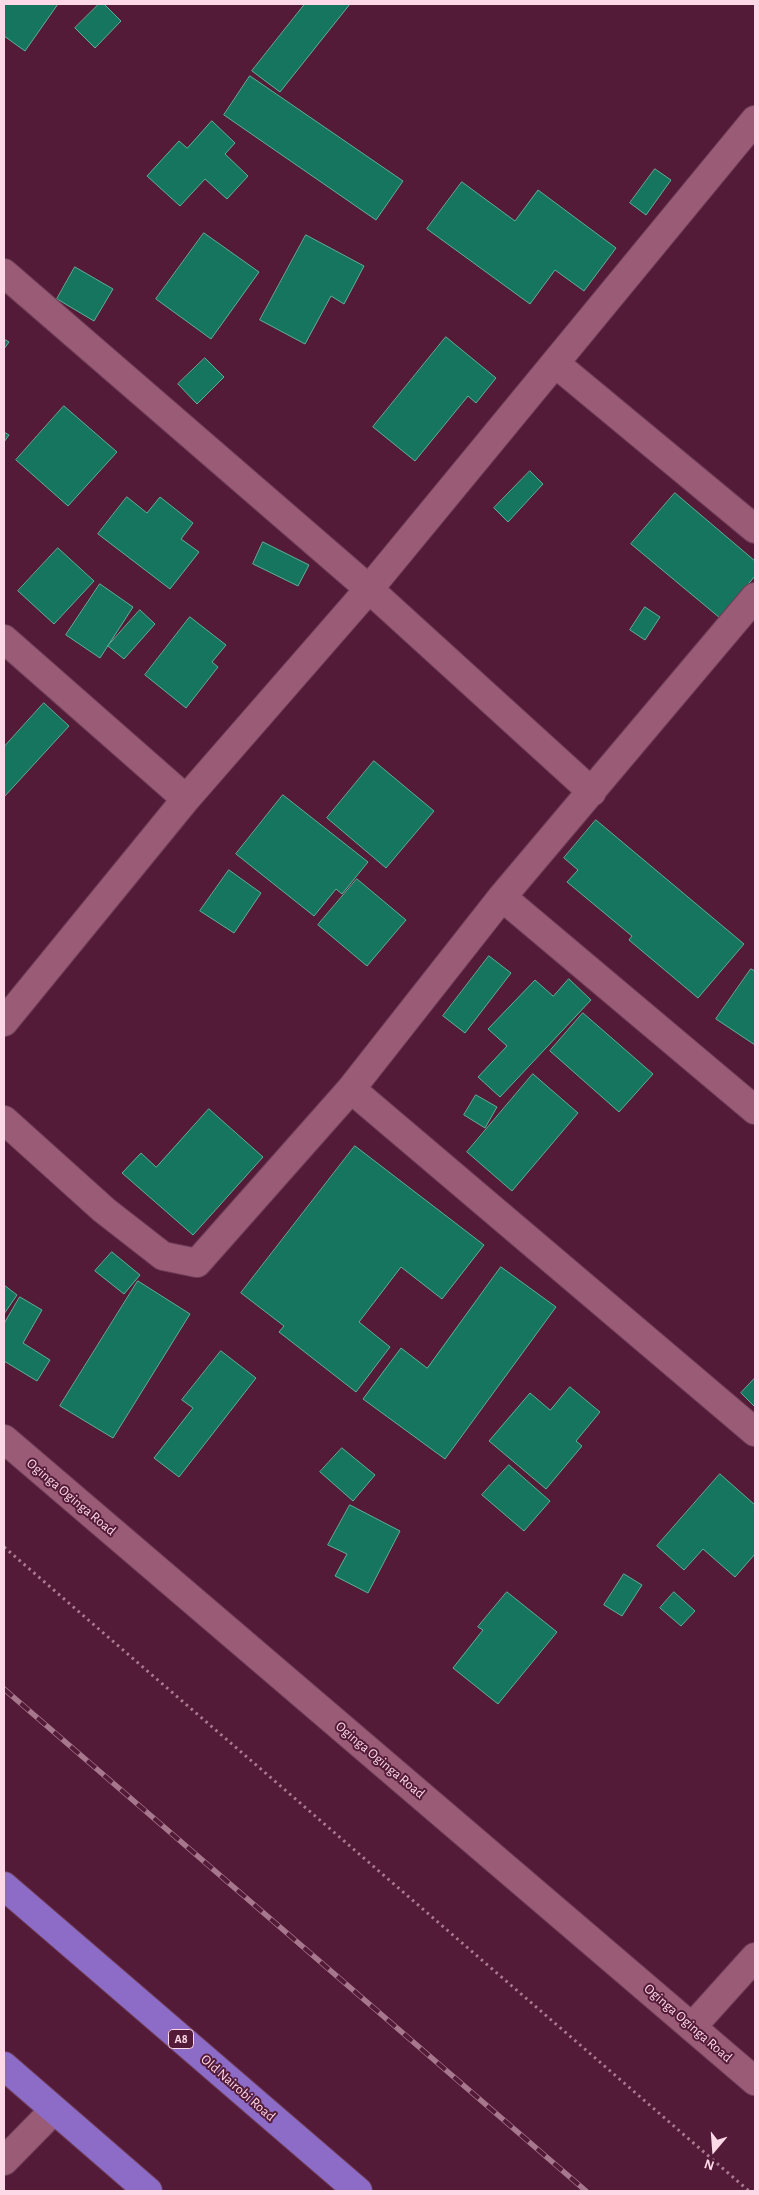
<!DOCTYPE html>
<html>
<head>
<meta charset="utf-8">
<style>
	body { margin:0 }
	#map { position:relative; width:759px; height:2195px; overflow:hidden; background:#541b38; font-family:"Alegreya Sans",sans-serif }
	canvas { display:block }
	.frame { position:absolute; inset:0; border:5px solid #fdd8e7; pointer-events:none }
	.north { position:absolute; left:689px; top:2125px; width:50px; height:50px; -webkit-text-stroke:4px #541b38; paint-order:stroke; rotate:198deg; font-size:14px; font-weight:700; line-height:20px; text-align:center; color:#fdd8e7 }
	.north::after { content:''; display:block; margin:auto; width:18px; height:22px; background:#fdd8e7; clip-path:polygon(50% 0,100% 100%,50% 72%,0 100%) }
</style>
</head>
<body>
<div id="map">
<canvas width="759" height="2195"></canvas>
<div class="frame"></div>
<div class="north">N</div>
</div>
<script>
const context = document.querySelector('canvas').getContext('2d');
context.lineJoin = 'round';
function paint(path, color) {
  context.fillStyle = color;
  context.fill(path, 'evenodd');
}
function trace(path, color, width, dash) {
  context.strokeStyle = color;
  context.lineWidth = width;
  context.lineCap = dash ? 'butt' : 'round';
  context.setLineDash(dash || []);
  context.stroke(path);
}
function label(font, color, halo, rows, align = 'center') {
  context.font = font + ' "Alegreya Sans",sans-serif';
  context.lineWidth = 4;
  context.setLineDash([]);
  context.textBaseline = 'middle';
  context.strokeStyle = halo;
  context.fillStyle = color;
  for (const [text, x, y, turn = 0] of rows) {
    context.save();
    context.translate(x, y);
    context.rotate((+turn || 0) * Math.PI / 180);
    context.textAlign = isNaN(turn) ? turn : align;
    if (halo) context.strokeText(text, 0, 0);
    context.fillText(text, 0, 0);
    context.restore();
  }
}
const building = new Path2D(`
	M4 4H58L25 51 4 36Z
	M99 4H104L121 21 95 48 75 28Z
	M305 4H350L280 92 252 71Z
	M250 76 403 181 376 220 224 115Z
	M212 121 235 143 225 154 248 176 227 199 205 179 180 206 147 176 179 141 187 148Z
	M655 169 671 180 646 215 630 203Z
	M462 182 515 221 538 190 616 248 584 291 555 270 530 304 427 229Z
	M204 233 259 272 211 339 156 299Z
	M306 235 364 266 344 304 331 296 305 344 260 320Z
	M75 267 113 289 94 321 57 299Z
	M446 337 496 378 476 403 468 396 415 461 373 427Z
	M4 339 9 342 4 349Z
	M205 358 224 377 197 404 178 384Z
	M64 406 117 452 68 506 16 460Z
	M4 432 9 435 4 442Z
	M530 471 543 484 508 522 494 508Z
	M675 493 755 561V576L720 618 631 544Z
	M127 497 147 513 160 497 193 523 181 539 199 552 170 589 98 534Z
	M263 542 309 565 298 586 253 564Z
	M58 548 94 581 54 624 18 591Z
	M100 584 133 607 100 658 66 635Z
	M645 607 660 617 645 640 630 630Z
	M140 610 155 624 124 659 108 646Z
	M190 617 226 645 212 662 218 667 186 708 145 675Z
	M44 703 69 726 4 797V747Z
	M374 761 434 811 386 868 327 818Z
	M283 795 368 862 342 894 336 889 314 916 236 854Z
	M596 820 744 944 698 998 629 940 632 936 567 882 578 870 564 858Z
	M229 870 261 893 234 933 200 911Z
	M357 879 406 920 367 966 318 925Z
	M489 956 511 973 465 1033 443 1016Z
	M751 969 755 971V1045L716 1019Z
	M569 979 591 1000 500 1097 478 1077 507 1046 488 1029 535 980 553 996Z
	M583 1013 653 1074 619 1112 550 1051Z
	M533 1074 578 1113 512 1191 467 1152Z
	M476 1095 497 1107 485 1128 464 1115Z
	M209 1109 263 1157 193 1235 122 1173 141 1153 156 1167Z
	M355 1146 484 1245 442 1299 401 1267 359 1322 390 1347 356 1392 279 1332 284 1326 241 1293Z
	M112 1252 140 1275 124 1294 95 1271Z
	M501 1267 556 1307 445 1459 363 1399 401 1348 427 1368Z
	M138 1281 190 1314 113 1438 60 1406Z
	M4 1285 17 1295 4 1314Z
	M20 1297 42 1310 23 1343 50 1360 37 1381 4 1361V1324Z
	M221 1351 256 1378 179 1477 154 1458 193 1408 182 1400Z
	M755 1378V1407L741 1393Z
	M570 1387 600 1412 576 1441 582 1446 546 1489 489 1441 530 1393 550 1410Z
	M342 1448 375 1475 353 1501 320 1472Z
	M509 1465 550 1501 524 1531 482 1495Z
	M720 1474 755 1505V1554L735 1577 703 1549 684 1570 657 1546Z
	M350 1505 400 1531 368 1593 335 1576 347 1554 328 1545Z
	M624 1574 642 1585 622 1616 604 1605Z
	M507 1592 557 1632 498 1704 453 1668 483 1630 478 1627Z
	M674 1592 695 1611 681 1626 660 1608Z`);
paint(building, '#16755e');
trace(building, '#5db198', 1);
const minor = new Path2D(`
	M4 273 369 589 592 792
	M556 364 755 529
	M4 639 186 799
	M502 897 755 1110
	M4 1022 186 799 369 589 755 120
	M351 1089 755 1432
	M4 1120 104 1210 163 1256 197 1263 351 1089 502 897 755 597
	M692 2027 755 1957
	M4 2161 54 2110`);
const tertiary = new Path2D(`
	M4 1439 755 2081`);
const trunk = new Path2D(`
	M4 1886 358 2191
	M4 2066 148 2191`);
trace(minor, '#6e3d57', 30);
trace(tertiary, '#6e3d57', 30);
trace(trunk, '#6e3d57', 30);
trace(new Path2D(`
	M4 1547 749 2191`), '#aa7b91', 3, [2.5, 4]);
trace(minor, '#9a5b77', 28);
trace(tertiary, '#9a5b77', 28);
trace(trunk, '#8d6cc8', 28);
const rail = new Path2D(`
	M4 1689 586 2191`);
trace(rail, '#a6778d', 5.5);
trace(rail, '#541b38', 4, [11]);
for (const [x, y, w] of [
	[181,2039,25]
]) {
  const box = new Path2D();
  box.roundRect(x - w / 2, y - 9.5, w, 19, 4);
  context.fillStyle = '#541b38';
  context.fill(box);
  trace(box, '#fdd8e7', 1);
}
label('bold 12px', '#fdd8e7', null, [
	["A8",181,2039]
]);
label('14px', '#fdd8e7', '#541b38', [
	["Oginga Oginga Road",71,1497,40],
	["Oginga Oginga Road",380,1760,40],
	["Oginga Oginga Road",688,2023,41],
	["Old Nairobi Road",238,2088,41]
]);
</script>
</body>
</html>
